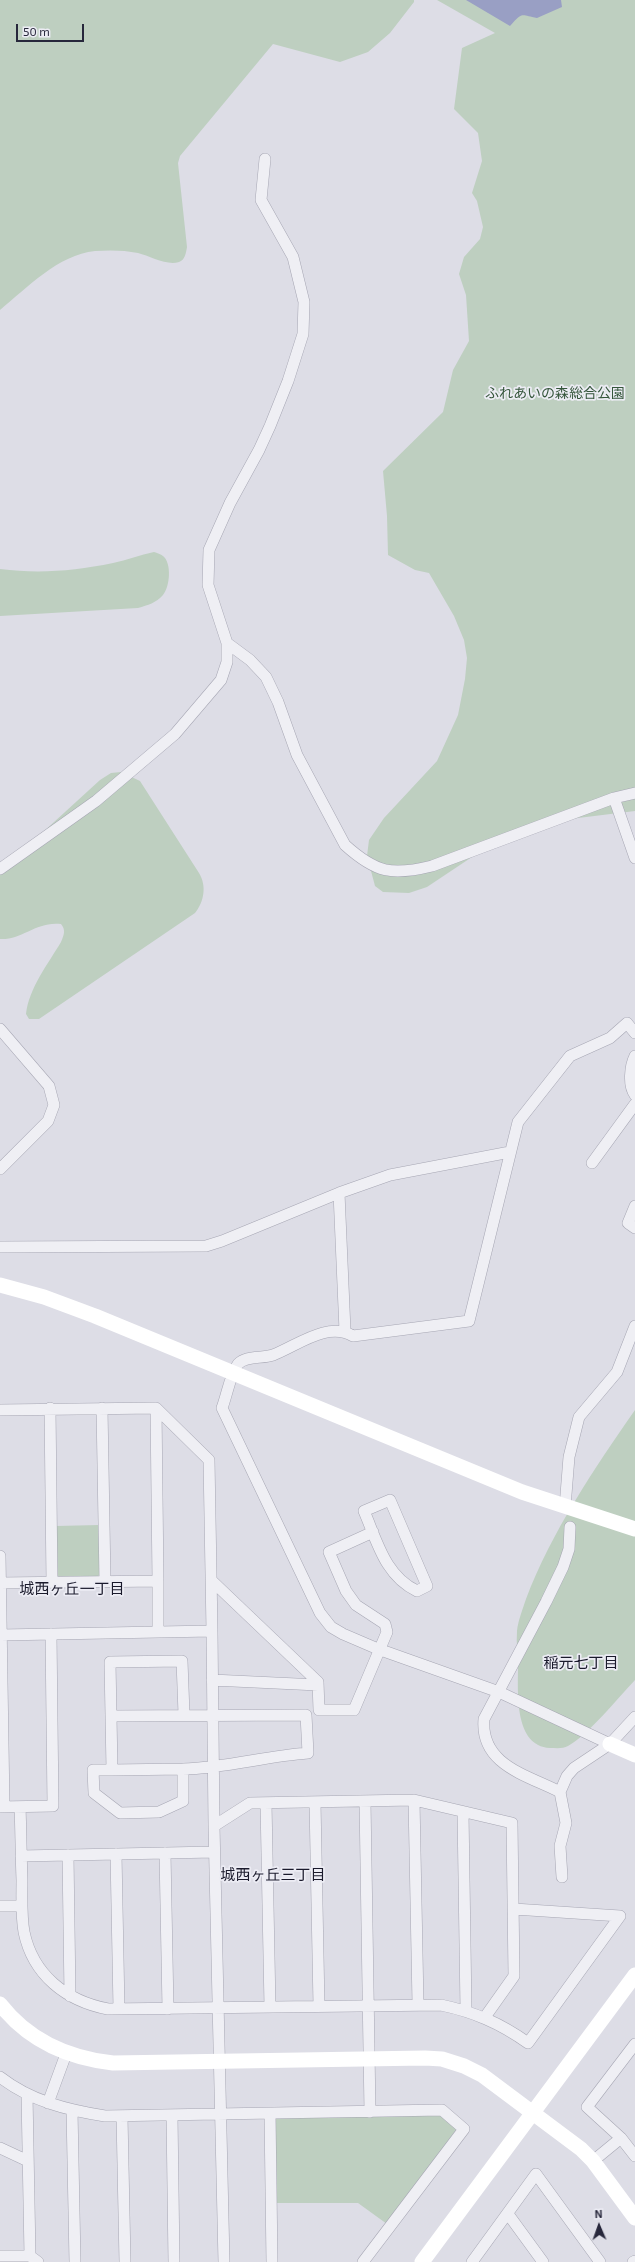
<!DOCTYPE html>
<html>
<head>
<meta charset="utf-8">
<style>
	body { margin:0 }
	#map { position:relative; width:635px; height:2262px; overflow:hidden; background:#dddde6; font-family:"Exo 2",sans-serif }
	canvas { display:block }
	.north { position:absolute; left:579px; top:2206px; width:40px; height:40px; -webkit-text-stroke:3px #ececf4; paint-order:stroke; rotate:358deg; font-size:11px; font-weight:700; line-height:16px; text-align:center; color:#27273b }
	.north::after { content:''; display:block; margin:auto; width:14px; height:18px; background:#27273b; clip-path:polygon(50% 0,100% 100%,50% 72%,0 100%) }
	.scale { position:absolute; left:16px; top:24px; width:68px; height:18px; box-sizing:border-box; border:2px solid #27273b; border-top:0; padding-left:5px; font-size:12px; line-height:14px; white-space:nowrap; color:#27273b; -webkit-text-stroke:3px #ececf4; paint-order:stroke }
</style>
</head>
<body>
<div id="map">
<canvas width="635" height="2262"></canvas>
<div class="north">N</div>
<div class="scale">50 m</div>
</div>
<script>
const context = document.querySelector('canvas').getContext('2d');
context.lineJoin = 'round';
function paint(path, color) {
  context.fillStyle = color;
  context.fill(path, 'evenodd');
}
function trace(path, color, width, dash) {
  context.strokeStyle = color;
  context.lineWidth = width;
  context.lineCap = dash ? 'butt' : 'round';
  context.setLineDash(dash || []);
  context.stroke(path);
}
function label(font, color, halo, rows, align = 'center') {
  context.font = font + ' "Exo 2","Noto Sans JP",sans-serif';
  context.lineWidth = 3.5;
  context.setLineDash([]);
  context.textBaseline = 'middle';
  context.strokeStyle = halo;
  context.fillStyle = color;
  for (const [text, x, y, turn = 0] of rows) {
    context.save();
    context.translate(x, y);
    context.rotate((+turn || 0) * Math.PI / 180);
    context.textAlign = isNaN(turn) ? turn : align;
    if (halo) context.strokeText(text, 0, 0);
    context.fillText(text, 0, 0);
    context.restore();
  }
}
paint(new Path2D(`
	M0 0H414V2L390 33 368 52 340 62 273 44 180 156 178 163 187 247C186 253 185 260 179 262 167 266 150 256 138 253 124 250 109 250 95 251 58 255 28 287 0 310Z
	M437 0H635V811L570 819 502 837 427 887 409 893 383 892 375 886 367 856 369 840 384 818 437 761 458 715 465 679 467 658 464 640 454 616 429 573 415 570 388 555 387 516 383 471 443 412 453 370 469 341 466 295 459 274 464 257 480 239 483 227 477 201 472 193 482 161 478 133 454 109 462 48 495 33Z
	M154 552C157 553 161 554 163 556 172 563 170 587 163 595 156 603 148 605 138 608L0 616V569C39 574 74 571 113 563 127 560 140 555 154 552Z
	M121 772 140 781 199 873C207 886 204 902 195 913L39 1019H29L26 1014C29 988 48 964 61 942 64 935 66 930 61 924 36 921 23 940 0 939V868L30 844 100 780 111 773Z
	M635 1410V1680C619 1697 587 1736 568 1746 563 1749 556 1748 550 1748 514 1746 518 1693 518 1667 518 1655 516 1643 517 1631 518 1621 523 1608 526 1599 552 1531 594 1469 635 1410Z
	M99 1525 101 1574 98 1576 59 1577 57 1575 56 1526Z
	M439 2114 456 2127V2130L387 2224 358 2203H276L274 2120 277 2117Z`), '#becfc0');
paint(new Path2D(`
	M466 0H561L562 7 537 18C521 15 523 11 510 26Z`), '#999fc4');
const street = new Path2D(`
	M227 643 250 660 266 677 278 702 297 755 345 845C376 873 392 876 432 866L614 798 635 793
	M614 798 635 858
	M0 869 96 801 175 734 221 680 227 662V643L208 585 209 550 230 503 259 450 270 426 288 381 303 334 304 302 293 257 261 200 265 159
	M0 1029 49 1086 54 1105 48 1121 0 1169
	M635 1056C630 1066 628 1086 635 1095
	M592 1163 635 1104
	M339 1193 345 1331
	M635 1206 628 1223 635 1228
	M0 1247 206 1246 222 1241 339 1193 390 1175 510 1152
	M50 1408 52 1582
	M102 1408 105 1581
	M156 1408 158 1581
	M0 1410 156 1408 209 1460 212 1631 1 1635
	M390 1500 427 1586 417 1591C385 1576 377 1541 364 1511Z
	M565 1507 569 1457 579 1417 617 1372 635 1326
	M0 1556 4 1806
	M211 1580 318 1682 319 1710H354L387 1632 385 1624 356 1605 346 1591 329 1552 373 1532
	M0 1583 158 1581V1632
	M212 1631 214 1826
	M212 1680 318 1685
	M111 1716 112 1770H93L94 1793 120 1813 159 1812 183 1801V1769L112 1770
	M610 1744 499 1692 378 1649 343 1634 331 1627 320 1613 222 1408C227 1395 230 1375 238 1364 246 1355 262 1359 273 1355 297 1346 327 1321 353 1336L469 1321 518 1122 570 1056 610 1038 627 1023 635 1033
	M183 1769C225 1768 266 1756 308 1753L306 1715 111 1716 110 1662 182 1661 184 1714
	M560 1792C527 1775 480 1765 484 1719L546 1602 563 1567 569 1549 570 1527
	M414 1800 418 2004
	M365 1801 370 2112
	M315 1802 319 2006
	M266 1803 270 2007
	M0 1807 53 1806 51 1634
	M20 1807C21 1831 21 1855 22 1880 22 1897 21 1915 24 1932 33 1975 66 2001 108 2009L441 2005C474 2012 500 2023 528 2043L620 1916
	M463 1812 466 2010
	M165 1853 168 2009
	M116 1854 119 2009
	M68 1855 70 1996
	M21 1856 214 1852
	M562 1877 560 1846 566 1823 560 1792 567 1776 574 1768 610 1744 635 1717
	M0 1906H22
	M514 1909 620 1916
	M635 2044 587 2107 621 2138 635 2156
	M0 2077C31 2101 67 2110 105 2116L442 2110 464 2129 363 2262
	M27 2094 30 2256
	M48 2103 66 2054
	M72 2110 75 2262
	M270 2114 272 2262
	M172 2115 174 2262
	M122 2116 125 2262
	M0 2148 28 2161
	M593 2161 621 2138
	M508 2214 543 2262
	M0 2256H30L38 2262
	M224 2262 214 1826 250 1803 414 1800 512 1823 514 1976 485 2017
	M472 2262 536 2174 600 2262
	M633 2262 635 2261`);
trace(street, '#a6a6b3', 12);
trace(street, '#efeff4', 11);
trace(new Path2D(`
	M0 1285 44 1297 95 1316 522 1492 635 1529
	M610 1744 635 1755
	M0 2004C28 2040 68 2058 113 2063L425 2058 442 2059 464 2066 482 2075 581 2149 593 2161 635 2218
	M422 2262 635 1975`), '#fff', 15);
label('14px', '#35563b', '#ececf4', [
	["ふれあいの森総合公園",555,393]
]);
label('15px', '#1a1a2c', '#ececf4', [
	["城西ヶ丘一丁目",72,1589],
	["稲元七丁目",581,1663],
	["城西ヶ丘三丁目",273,1875]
]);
</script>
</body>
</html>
